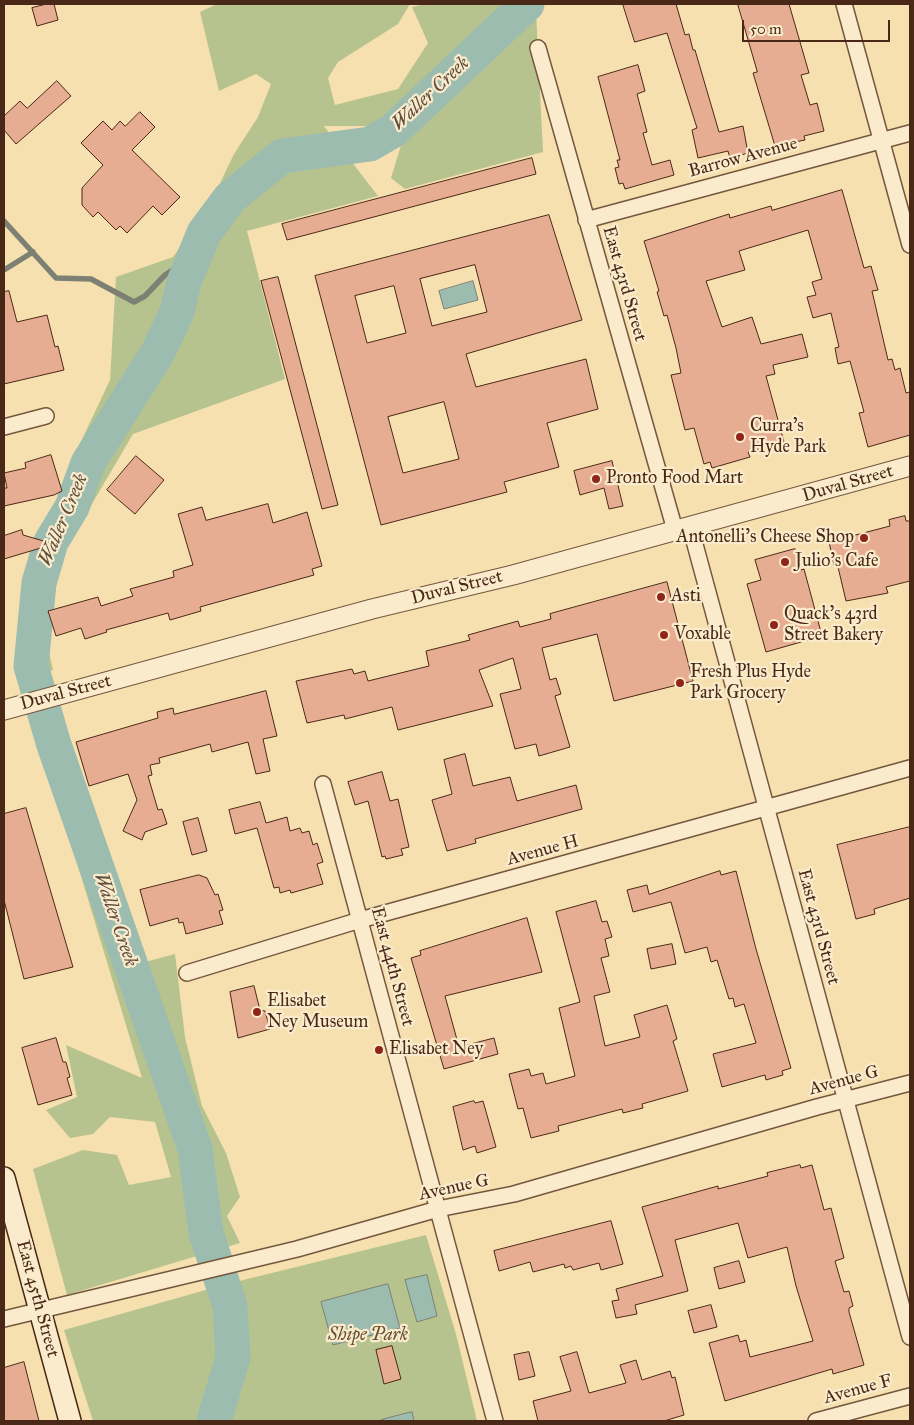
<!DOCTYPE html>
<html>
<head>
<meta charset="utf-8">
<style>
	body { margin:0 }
	#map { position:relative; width:914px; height:1425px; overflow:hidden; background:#f6e0af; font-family:"IM FELL Great Primer",serif }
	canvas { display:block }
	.frame { position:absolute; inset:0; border:5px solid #4a2818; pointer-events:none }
	.scale { position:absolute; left:742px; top:20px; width:148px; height:22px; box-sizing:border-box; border:2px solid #4a2818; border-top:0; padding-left:6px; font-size:15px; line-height:18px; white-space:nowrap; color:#4a2818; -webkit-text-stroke:4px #f9ebcb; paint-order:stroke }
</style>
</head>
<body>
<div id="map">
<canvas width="914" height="1425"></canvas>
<div class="frame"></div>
<div class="scale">50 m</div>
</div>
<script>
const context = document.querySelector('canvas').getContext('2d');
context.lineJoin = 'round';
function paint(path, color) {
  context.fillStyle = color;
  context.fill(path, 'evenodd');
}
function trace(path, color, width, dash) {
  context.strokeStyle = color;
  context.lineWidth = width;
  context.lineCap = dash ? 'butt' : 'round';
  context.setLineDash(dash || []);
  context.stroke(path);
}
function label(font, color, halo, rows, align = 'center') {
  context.font = font + ' "IM FELL Great Primer",serif';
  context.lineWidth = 4.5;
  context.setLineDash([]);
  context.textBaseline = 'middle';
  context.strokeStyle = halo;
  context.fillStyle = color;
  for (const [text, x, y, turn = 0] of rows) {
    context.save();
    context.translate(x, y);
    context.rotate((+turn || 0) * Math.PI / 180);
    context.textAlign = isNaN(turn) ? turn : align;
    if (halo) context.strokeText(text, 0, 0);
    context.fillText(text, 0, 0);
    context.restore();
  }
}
paint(new Path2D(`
	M217 4H410L398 24 338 62 328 78 335 105 398 89 428 43 412 7 425 4H545L536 12 543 152 405 189 391 178 402 142 397 119 370 126H324L378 196 247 231 285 379 133 434 42 589 45 635 53 670 18 680 36 558 60 500 76 452 110 380 116 277 173 257 211 202 234 154 258 117 271 84 256 74 219 91 200 12Z
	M64 721 145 962 175 954 185 1037 202 1106 226 1153 240 1197 227 1216 240 1243 67 1295 33 1169 83 1150 117 1155 129 1185 171 1177 155 1122 110 1117 93 1134 70 1138 46 1110 77 1097 66 1045 142 1078 52 780 32 727Z
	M426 1235 456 1334 477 1421H93L64 1330 227 1284Z`), '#b7c38f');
const water = new Path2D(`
	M473 281 478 300 444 309 439 291Z
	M427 1275 437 1316 417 1322 405 1280Z
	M388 1284 400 1328 333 1345 321 1302Z
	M412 1412 414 1421H381V1420Z`);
paint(water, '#9dbcb0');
trace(water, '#7c8173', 1);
trace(new Path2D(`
	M4 221 56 278 91 279 134 302 145 296 165 275 195 255
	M4 270 33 252`), '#7c8173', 5.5);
trace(new Path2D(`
	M214 1421 233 1357 230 1306 206 1233 195 1149 54 745 31 666 39 583 51 542 72 507 88 463 158 352 177 312 184 282 204 233 230 198 282 156 370 144 394 130 527 4`), '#9dbcb0', 35);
const building = new Path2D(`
	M47 4H54L58 20 37 26 32 8Z
	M623 4H676L685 35 689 34 693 50H695L719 132 743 126 748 153 730 158 728 151 698 158 692 130 697 128 667 33 635 42Z
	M738 4H789L809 73 801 75 810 105 817 103 824 131 804 136 805 140 775 146 753 73 757 72Z
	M638 65 645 91 637 94 647 132 643 133 652 165 670 160 674 175 625 189 623 183 619 184 615 168 619 167 617 160H620L598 77Z
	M57 81 71 96 16 144 4 130V116L20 101 27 108Z
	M140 112 155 127 132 150 180 197 162 215 153 206 127 233 120 226 116 230 98 212 93 217 82 205V188L103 165 81 143 103 121 112 130 120 121 125 126Z
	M532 158 536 174 287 240 282 224Z
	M842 190 864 268 871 266 878 290 872 291 888 360 892 359 895 370 900 368 906 393 910 392V435L868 447 859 413 864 412 850 361 838 364 835 348 839 347 831 313 813 318 807 297 816 295 812 282 822 279 808 230 739 251 745 270 706 281 722 327 752 317 761 344 802 334 808 357 773 365 775 374 766 376 784 442 748 452 750 457 712 468 710 462 704 464 694 428 685 430 671 375 681 373 676 348 667 315 664 316 657 292 659 291 644 241 729 214 730 218 771 206 772 210Z
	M549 215 582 320 466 354 476 387 586 359 598 409 547 423 559 467 504 482 507 492 381 525 315 276ZM475 265 487 312 432 326 420 279ZM394 286 406 333 367 343 355 296ZM444 402 459 459 403 473 388 417Z
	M278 277 338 505 322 509 261 281Z
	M9 291 17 322 47 315 55 347 58 346 64 370 4 384V292Z
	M51 455 62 491 54 495 4 506V488H7L4 473 26 468 25 463Z
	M136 456 164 480 135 514 107 490Z
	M612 461 623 506 609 509 604 488 580 495 574 471Z
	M268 504 273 523 307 512 322 566 312 569 314 575 200 607 201 611 170 620 168 613 106 630 107 632 85 639 81 628 56 636 48 611 98 597 101 606 133 596 130 589 174 577 173 571 193 565 178 514 202 507 206 520Z
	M905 516 906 521H910V581L886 587 888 593 846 601 838 567 834 565 829 542 890 526 889 520Z
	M22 530 23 535 54 544 4 559V536Z
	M795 549 801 570 804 569 822 636 766 652 747 584 761 580 755 560Z
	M667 582 693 681 614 701 597 634 542 648 550 680 556 678 561 694 555 696 570 747 539 756 536 744 515 749 500 694 521 689 513 658 479 670 493 706 398 730 392 707 345 719 344 715 307 723 296 681 352 669 354 674 365 671 368 681 429 666 426 651 470 640 468 635 518 621 520 627 551 619 550 614Z
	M266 691 277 736 263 739 270 771 256 774 248 742 212 752 210 744 159 758 160 763 150 765 152 775 148 776 158 810 162 809 167 824 145 832 142 840 123 831 137 800 128 774 89 786 76 742 158 718 157 712 173 708 174 714Z
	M465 754 473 786 510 777 517 801 576 785 582 809 475 839 476 843 447 851 432 800 452 794 444 760Z
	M382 772 390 801 398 799 409 847 401 849 403 855 386 859 385 856 382 857 368 801 355 805 348 782Z
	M260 802 266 823 287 817 290 831 300 828 302 833 309 831 313 845 317 843 323 862 317 864 323 884 291 893 290 890 280 893 279 887 274 888 257 828 235 834 229 810Z
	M26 808 73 967 24 979 4 900V814Z
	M198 818 207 851 192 855 183 822Z
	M910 827V898L874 909 875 914 856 919 837 845Z
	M720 871 721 875 736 871 756 949 791 1068 782 1071 783 1075 766 1080 765 1075 722 1087 713 1054 756 1043 744 1004 735 1007 733 998 729 999 717 960 711 962 707 947 685 953 671 902 633 912 627 890 647 885 649 894Z
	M199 875 207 878 215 895 218 894 223 910 219 911 223 924 186 934 183 922 179 923 178 918 150 926 140 890Z
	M596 901 602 922 607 921 612 937 605 939 609 956 601 958 610 992 594 996 605 1046 640 1037 634 1015 667 1005 677 1039 673 1041 688 1091 642 1104 643 1108 623 1113 622 1109 558 1126 559 1131 531 1138 523 1108 518 1109 509 1074 529 1069 531 1076 543 1073 546 1084 575 1076 559 1008 580 1002 556 912Z
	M527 918 542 972 445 996 459 1047 494 1038 498 1054 444 1069 411 958 421 955 420 951Z
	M672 944 676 964 651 969 647 949Z
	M254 986 260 1010 265 1011 270 1029 238 1038 230 992Z
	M56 1038 63 1062H66L70 1077 67 1078 72 1095 38 1105 22 1048Z
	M474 1101 475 1103 483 1101 496 1147 477 1153 475 1146 463 1150 453 1107Z
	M800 1165 801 1168 812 1165 824 1210 831 1208 844 1258 835 1261 844 1292 849 1291 853 1306 849 1308V1312L864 1365 833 1374 832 1369 725 1401 709 1343 738 1335 740 1342 746 1340 750 1357 813 1341 796 1286 787 1247 748 1258 738 1223 675 1240 688 1291 635 1305 637 1314 616 1318 612 1301 619 1300 616 1289 663 1276 642 1207 718 1186V1189L768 1176 767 1173Z
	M611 1221 623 1264 601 1270 599 1263 573 1270 571 1266 565 1268 564 1264 533 1272 530 1262 499 1271 494 1251Z
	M739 1261 745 1282 719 1289 714 1268Z
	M711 1305 717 1327 694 1333 688 1311Z
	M392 1346 401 1379 384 1384 376 1350Z
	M529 1352 535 1376 519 1380 514 1355Z
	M577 1352 589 1393 626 1383 620 1365 636 1360 642 1380 670 1371 672 1378 675 1377 684 1415 664 1421H538L533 1401 571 1391 560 1357Z
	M24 1362 39 1421H4V1368Z`);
paint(building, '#e7ad93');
trace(building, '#4a2818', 1);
const minor = new Path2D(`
	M844 4 910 245
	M538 48 675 530
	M586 220 910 133
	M4 427 46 416
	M690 526 910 1337
	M323 784 495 1421
	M187 973 360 920 910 768
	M4 1319 297 1249 438 1209 514 1194 817 1107 910 1083
	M816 1421 910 1396`);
const tertiary = new Path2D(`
	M4 710 372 609 513 575 910 466`);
const secondary = new Path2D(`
	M4 1178 70 1421`);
trace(minor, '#75563e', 18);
trace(tertiary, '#75563e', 21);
trace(secondary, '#4a2818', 24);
trace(minor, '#f9ebcb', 15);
trace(tertiary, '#f9ebcb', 19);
trace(secondary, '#f9ebcb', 21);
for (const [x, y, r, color] of [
	[740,437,5,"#8f2418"],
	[596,479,5,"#8f2418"],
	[864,538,5,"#8f2418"],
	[785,562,5,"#8f2418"],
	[661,597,5,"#8f2418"],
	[774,625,5,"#8f2418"],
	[664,635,5,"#8f2418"],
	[680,683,5,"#8f2418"],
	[257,1012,5,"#8f2418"],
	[379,1050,5,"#8f2418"]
]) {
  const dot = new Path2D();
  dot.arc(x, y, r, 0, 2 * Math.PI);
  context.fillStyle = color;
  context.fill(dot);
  trace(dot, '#f9ebcb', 2);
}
label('18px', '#4a2818', '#f9ebcb', [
	["Barrow Avenue",743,158,-15],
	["East 43rd Street",624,284,74],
	["Duval Street",848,484,-16],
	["Duval Street",457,588,-14],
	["Duval Street",66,693,-15],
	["Avenue H",543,851,-15],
	["East 43rd Street",818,927,75],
	["East 44th Street",392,967,75],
	["Avenue G",844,1081,-15],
	["Avenue G",454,1188,-12],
	["East 45th Street",37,1299,75],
	["Avenue F",858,1390,-15]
]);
label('18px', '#4a2818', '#f9ebcb', [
	["Curra's",750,427],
	["Hyde Park",750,448],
	["Pronto Food Mart",606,479],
	["Antonelli's Cheese Shop",854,538,"right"],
	["Julio's Cafe",795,562],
	["Asti",671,597],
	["Quack's 43rd",784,615],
	["Street Bakery",784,636],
	["Voxable",674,635],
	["Fresh Plus Hyde",690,673],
	["Park Grocery",690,694],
	["Elisabet",267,1002],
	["Ney Museum",267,1023],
	["Elisabet Ney",389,1050]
], 'left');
label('italic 18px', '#654f36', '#f9ebcb', [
	["Shipe Park",368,1336]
]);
label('italic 19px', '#5f4d3e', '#f9ebcb', [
	["Waller Creek",431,94,-43],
	["Waller Creek",64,520,-67],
	["Waller Creek",115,920,71]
]);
</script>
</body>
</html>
